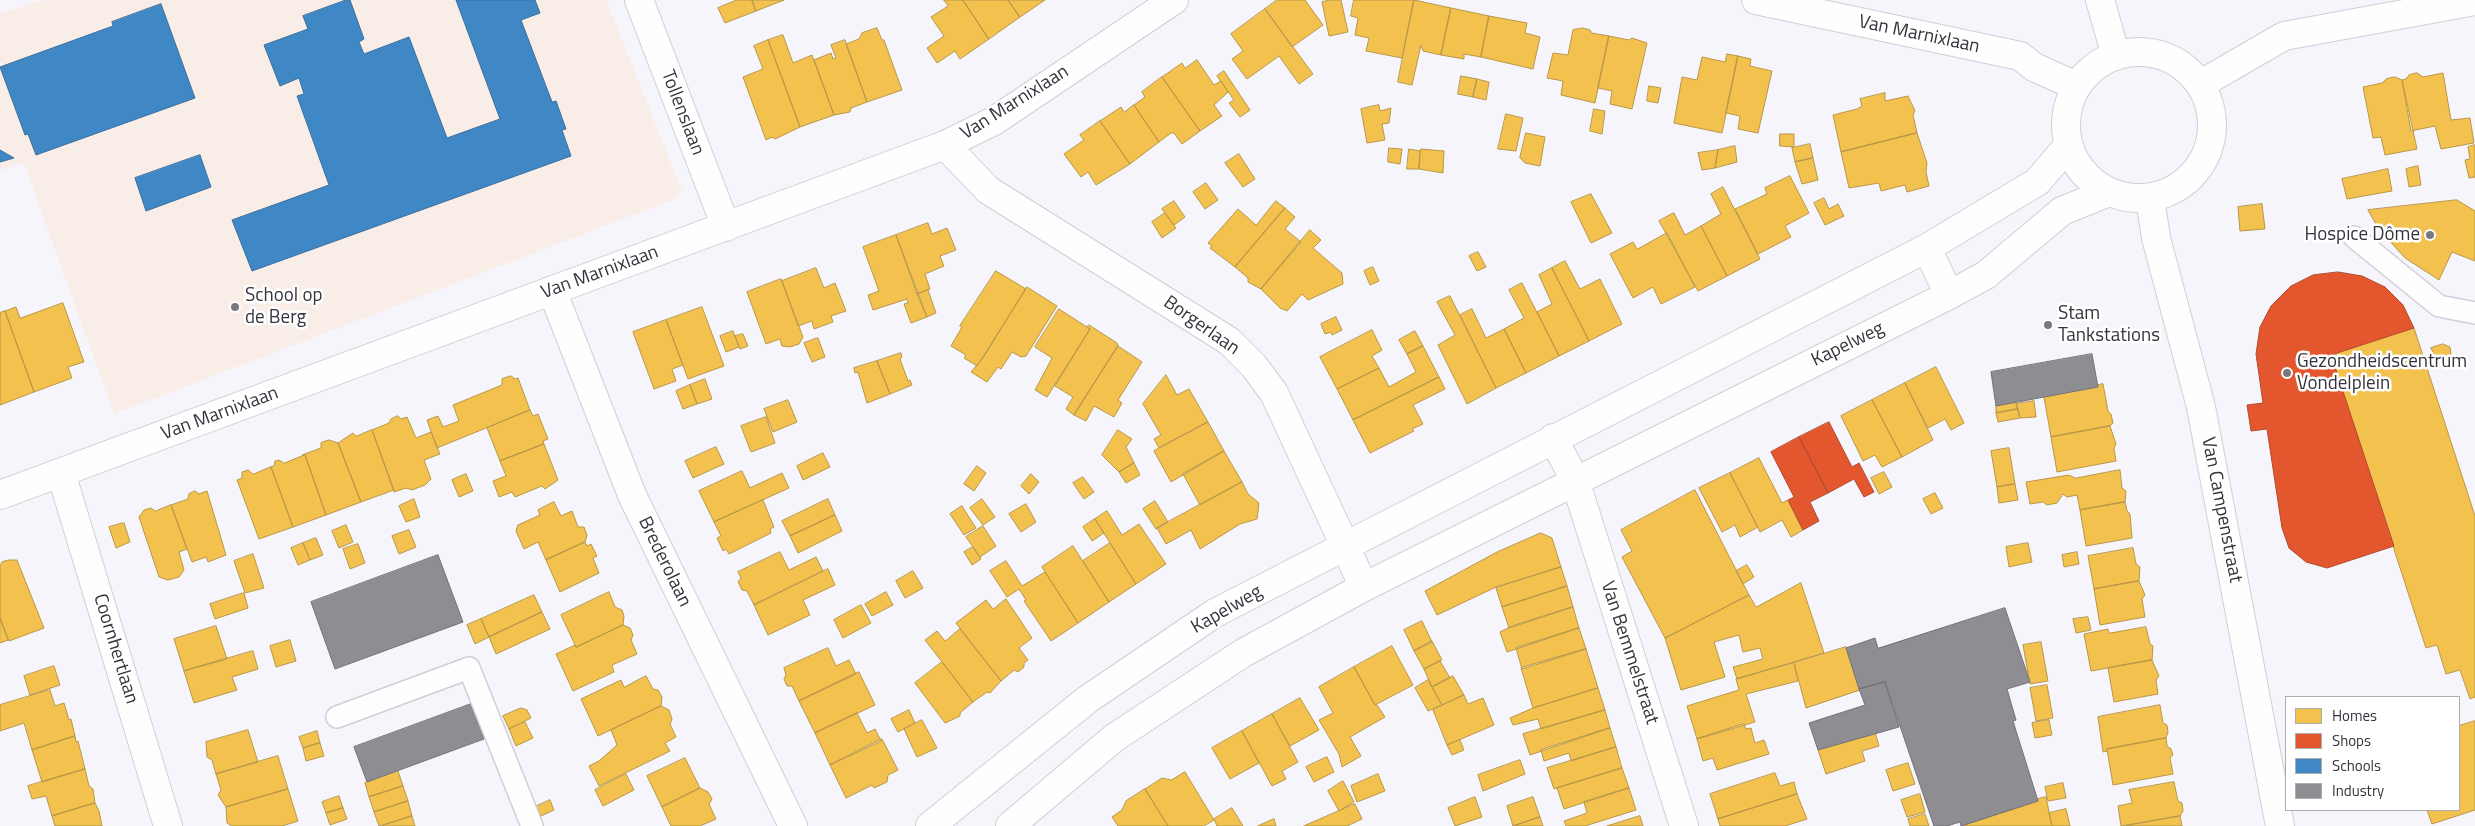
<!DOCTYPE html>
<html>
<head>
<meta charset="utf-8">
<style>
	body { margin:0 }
	#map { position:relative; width:2475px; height:826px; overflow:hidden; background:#f6f5fb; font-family:"Titillium Web",sans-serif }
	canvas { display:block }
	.legend { position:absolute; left:2285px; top:696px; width:175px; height:115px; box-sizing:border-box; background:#fff; border:1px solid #aeaeb1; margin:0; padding:6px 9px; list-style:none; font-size:15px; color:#35343d }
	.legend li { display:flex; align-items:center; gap:10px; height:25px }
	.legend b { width:25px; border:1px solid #aeaeb1 }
</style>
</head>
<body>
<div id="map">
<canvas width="2475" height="826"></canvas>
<ul class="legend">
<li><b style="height:14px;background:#f2c14e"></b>Homes</li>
<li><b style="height:14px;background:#e4572e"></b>Shops</li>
<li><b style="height:14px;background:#3f88c5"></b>Schools</li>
<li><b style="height:14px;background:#8d8d92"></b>Industry</li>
</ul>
</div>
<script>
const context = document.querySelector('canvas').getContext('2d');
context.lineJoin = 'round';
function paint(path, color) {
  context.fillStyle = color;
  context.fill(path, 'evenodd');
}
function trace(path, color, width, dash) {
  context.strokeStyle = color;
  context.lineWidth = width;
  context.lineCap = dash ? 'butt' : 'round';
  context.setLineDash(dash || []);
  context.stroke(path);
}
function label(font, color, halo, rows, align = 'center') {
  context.font = font + ' "Titillium Web",sans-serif';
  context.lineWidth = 5;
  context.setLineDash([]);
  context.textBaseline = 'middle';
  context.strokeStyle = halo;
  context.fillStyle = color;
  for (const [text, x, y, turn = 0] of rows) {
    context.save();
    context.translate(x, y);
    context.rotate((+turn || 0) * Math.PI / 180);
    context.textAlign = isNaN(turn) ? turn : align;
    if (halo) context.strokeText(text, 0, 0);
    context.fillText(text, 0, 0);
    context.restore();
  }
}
paint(new Path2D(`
	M43 0H606L682 191 675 199 114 414 24 163 0 170V14Z`), '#f9ede8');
const homes = new Path2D(`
	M737 0H752L756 11 725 23 718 8Z
	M752 0H784L756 11Z
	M944 0H963L989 39 960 59 955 51 937 63 927 48 944 36 931 17 948 6Z
	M963 0H1008L1020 17 989 39Z
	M1008 0H1045L1020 17Z
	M1277 0H1305L1323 25 1292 47 1265 9Z
	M1331 0H1341L1348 32 1329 36 1322 2Z
	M1354 0H1414L1402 58 1366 51 1369 38 1355 35 1358 18 1351 16Z
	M1414 0 1451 8 1441 55 1423 51 1421 45 1412 85 1398 82Z
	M1451 8 1489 16 1481 57 1464 54V59L1441 55Z
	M1265 9 1313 74 1299 84 1279 56 1247 79 1232 59 1243 51 1231 34Z
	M1489 16 1527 23 1525 33 1540 37 1533 69 1481 57Z
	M877 28 882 40H884L902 90 867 102 846 44 859 39 862 33Z
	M1583 28 1590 30 1592 33 1609 36 1595 103 1561 95 1563 81 1547 78 1553 53 1568 55 1573 30Z
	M783 35 793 63 812 55 834 115 800 127 768 40Z
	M1609 36 1629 40 1632 38 1647 43 1632 109 1610 104 1612 91 1598 88Z
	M768 40 800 127 775 139 772 137 766 140 743 77 763 69 754 46Z
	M845 40 867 102 851 108 850 112 834 115 814 60 831 53 833 59 836 58 831 45Z
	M1727 54 1738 56 1722 133 1674 123 1682 77 1697 80 1702 57 1725 62Z
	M1738 56 1751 59 1750 66 1772 71 1758 133 1738 129 1740 116 1726 113Z
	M1197 60 1214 85 1221 81 1228 92 1214 105 1222 116 1200 131 1162 77 1182 63 1185 68Z
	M1224 71 1250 110 1240 117 1229 103 1234 100 1217 76Z
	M2417 73 2423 77 2443 73 2451 120 2470 118 2474 143 2441 149 2435 126 2411 131 2402 80 2406 79 2409 75Z
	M1461 76 1477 79 1473 97 1458 94Z
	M1162 77 1200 131 1182 144 1174 133H1171L1159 142 1134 105 1145 97 1142 92Z
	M2395 77 2402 80 2417 149 2385 155 2381 137 2373 138 2363 87 2382 83 2386 79Z
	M1477 79 1489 82 1486 100 1473 97Z
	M1649 86 1661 88 1658 103 1647 101Z
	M1885 93V101L1908 96 1915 111 1913 115 1917 133 1841 152 1833 115 1857 109 1862 106 1860 99Z
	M1134 105 1159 142 1130 164 1100 121 1121 107 1124 112Z
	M1379 105 1380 111 1391 108 1389 123 1382 124 1385 140 1367 143 1361 109Z
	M1594 109 1605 111 1602 134 1590 131Z
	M1506 114 1523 118 1516 151 1498 149Z
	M1100 121 1130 164 1096 185 1088 172 1081 177 1064 154 1084 140 1080 135Z
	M1526 133 1545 137 1540 166 1525 163 1520 158Z
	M1917 133 1927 163 1926 172 1929 186 1907 192 1905 185 1881 191 1879 183 1849 188 1841 152Z
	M1780 134H1794V147L1780 146Z
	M1810 144 1813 158 1795 162 1792 148Z
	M2475 145V177L2469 178 2465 160 2470 159 2468 147Z
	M1735 146 1737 162 1715 168 1718 150Z
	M1389 148 1402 149 1400 164 1388 162Z
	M1409 149 1420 151 1419 169H1407Z
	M1421 149 1444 151 1443 173 1419 169Z
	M1718 150 1715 168 1702 170 1698 153Z
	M1239 154 1255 179 1243 187 1225 163Z
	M1813 158 1818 180 1802 184 1795 162Z
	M2418 166 2421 185 2409 187 2406 169Z
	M2388 169 2392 191 2347 199 2342 179Z
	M1790 176 1809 213 1785 226 1791 237 1758 254 1735 209 1767 194 1765 188Z
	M1206 183 1218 200 1205 209 1193 192Z
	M1723 187 1760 259 1727 276 1701 226 1721 214 1711 194Z
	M1591 194 1612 233 1591 243 1571 202Z
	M1824 198 1829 209 1838 204 1844 216 1825 225 1814 203Z
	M2457 200 2475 211V261L2452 252 2439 280 2405 258 2378 228 2368 210Z
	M1174 201 1185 217 1174 225 1162 209Z
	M1276 201 1285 208 1235 267 1210 248 1212 246 1208 243 1238 209 1256 225Z
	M2262 204 2265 229 2240 231 2238 207Z
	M1285 208 1295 217 1285 229 1301 242 1261 289 1248 282V278L1235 267Z
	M1165 213 1176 228 1162 238 1152 222Z
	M1674 213 1685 235 1701 226 1727 276 1698 291 1659 221Z
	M928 223 932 234 947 228 956 250 940 256 944 266 925 274 930 289 917 294 896 235Z
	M1310 230 1321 240 1313 248 1342 273 1343 284 1308 300 1302 294 1287 311 1280 308 1261 289Z
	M1667 233 1695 287 1661 304 1653 287 1633 298 1610 254 1633 242 1637 249Z
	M896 235 927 317 911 323 904 304 908 303 907 299 873 310 868 295 879 291 863 247Z
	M1478 252 1486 267 1477 271 1469 256Z
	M1565 261 1580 289 1600 279 1622 324 1589 341 1552 268Z
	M1373 267 1379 281 1370 285 1364 271Z
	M816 268 824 288 835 283 846 311 831 316 833 322 814 329 812 321 798 326 782 281Z
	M1552 268 1589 341 1559 356 1537 312 1552 304 1539 275Z
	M996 271 1026 289 977 366 964 358 966 355 951 346 962 327 960 326Z
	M781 279 803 337 799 344 790 347 782 346 780 339 766 344 747 292Z
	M1522 283 1559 356 1526 373 1504 329 1524 318 1509 290Z
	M1027 287 1057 306 1026 356 1021 357 1012 352 1001 369 998 367 987 382 971 372 983 358Z
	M928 290 936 313 927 317 917 294Z
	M1450 296 1496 388 1467 404 1438 345 1455 335 1437 302Z
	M63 303 84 362 68 367 72 378 34 392 5 311 16 307 20 318Z
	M702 307 724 366 688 379 666 320Z
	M1059 309 1090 329 1047 397 1035 390 1052 358 1035 347Z
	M1472 309 1486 338 1504 329 1526 373 1496 388 1460 315Z
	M5 311 34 392 0 405V313Z
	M1336 317 1342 330 1332 335 1331 332 1325 334 1321 324Z
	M666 320 683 365 672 369 676 381 654 389 633 332Z
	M1089 325 1117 343 1118 346 1074 415 1066 409 1073 397 1055 386 1090 329 1087 327Z
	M2414 328 2475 516V697L2470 699 2460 670 2446 674 2437 645 2426 648 2331 355Z
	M1372 330 1382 350 1372 356 1379 368 1337 389 1320 357Z
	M733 331 739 347 726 352 720 336Z
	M1415 331 1423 346 1407 354 1399 340Z
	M743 334 748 346 740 349 735 336Z
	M818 338 825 357 812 362 804 343Z
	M2443 344 2450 347 2451 355 2437 362 2431 348Z
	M1118 346 1142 362 1118 400 1122 403 1114 417 1094 406 1086 421 1074 415Z
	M1423 346 1439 377 1353 420 1337 389 1379 368 1389 387 1416 372 1407 354Z
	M901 353 902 357 900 359 908 381 910 380 912 385 890 394 877 361Z
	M877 361 890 394 867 403 858 372 855 373 854 368Z
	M1936 367 1964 423 1951 430 1945 419 1928 428 1905 383Z
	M1166 375 1177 395 1189 389 1208 422 1159 448 1154 439 1161 435 1143 404Z
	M511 376 515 379 518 378 530 410 437 448 427 420 438 416 443 427 459 421 453 405 502 385V379Z
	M1439 377 1445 389 1413 405 1423 424 1412 429 1414 431 1370 453 1353 420Z
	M705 379 712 399 697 404 690 385Z
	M1905 383 1933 440 1902 457 1872 400Z
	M2103 384 2108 411 2111 414 2113 423 2110 426 2051 437 2044 397Z
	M690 385 697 404 683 409 676 391Z
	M788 400 797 422 773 432 764 409Z
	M1872 400 1902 457 1882 467 1875 455 1863 461 1841 416Z
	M2034 401 2036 417 2020 418 2016 404Z
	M2016 402 2018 409 1996 413V406Z
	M2018 409 2020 418 1998 422 1996 413Z
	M530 410 533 416 538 414 548 439 543 441 544 444 500 461 487 428Z
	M398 416 401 419 407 417 416 438 431 432 440 454 424 460 431 479 425 485 412 490 406 488 394 492 372 430 389 423 391 419Z
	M766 417 775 443 751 452 741 426Z
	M1208 422 1224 451 1171 482 1154 451Z
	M2110 426 2116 444 2114 448 2116 461 2057 472 2051 437Z
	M372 430 394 490 361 502 338 443 353 433 356 436Z
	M1118 430 1132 439 1126 447 1134 463 1119 472 1102 455Z
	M329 440 338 443 361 502 326 515 305 455H302L321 448V443Z
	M544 444 558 480 545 489 542 486 515 497 512 492 499 497 493 481 506 476 500 461Z
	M716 447 724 464 693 478 685 461Z
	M2009 448 2015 484 1997 487 1991 451Z
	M1224 451 1242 482 1200 505 1183 474Z
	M823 453 830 467 803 480 797 466Z
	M305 455 326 515 293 527 271 467 274 466 275 461 279 460 284 463Z
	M1759 458 1782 503 1788 500 1803 530 1791 537 1782 520 1760 532 1730 473Z
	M1134 463 1140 475 1126 483 1119 472Z
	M977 466 986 473 974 491 964 484Z
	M271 467 293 527 259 539 237 480 242 478V472L248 470 253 474Z
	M2120 470 2122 488 2126 491 2125 502 2080 510 2077 495 2067 497 2063 494 2057 503 2047 505 2043 502 2030 504 2026 482 2069 475 2075 478Z
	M742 471 750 488 782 473 789 488 714 522 699 491Z
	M1884 472 1892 487 1879 494 1871 478Z
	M1730 473 1758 527 1740 537 1735 525 1722 532 1699 488Z
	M466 474 473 491 459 497 452 480Z
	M1031 474 1039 482 1029 494 1021 486Z
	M1083 477 1094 492 1084 499 1073 483Z
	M1242 482 1248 494 1259 503 1257 519 1240 524 1200 549 1191 530 1166 544 1157 528Z
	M2015 484 2018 500 1999 503 1997 487Z
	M1695 490 1749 595 1665 638 1622 557 1632 551 1621 530Z
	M195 491 199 494 207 491 226 555 208 562 206 557 192 562 171 505 188 499 189 494Z
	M1935 493 1943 508 1931 514 1923 499Z
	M414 499 420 517 406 522 399 506Z
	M828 499 835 515 790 536 782 521Z
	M982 499 995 517 983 525 970 508Z
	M763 500 774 527 770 529 771 533 729 554 726 549 723 551 717 538 721 536 714 522Z
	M1155 501 1168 522 1156 529 1143 509Z
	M554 502 561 516 572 511 578 527H584L587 535 585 542 546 560 538 542 524 549 516 531 518 525 540 515 538 510Z
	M2125 502 2127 511 2130 514 2132 538 2086 546 2080 510Z
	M1026 504 1036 522 1021 532 1009 514Z
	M171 505 187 549 179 552 184 570 179 577 168 580 159 577 139 517 144 510 151 508 155 511Z
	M962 506 976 528 964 535 950 514Z
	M1107 511 1122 535 1139 524 1166 564 1136 584 1095 519Z
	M835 515 842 531 798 553 790 536Z
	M1095 519 1104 533 1092 541 1083 527Z
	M124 523 130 542 116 548 109 527Z
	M346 525 353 542 339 548 332 531Z
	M983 526 996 546 980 557 966 537Z
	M409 530 416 547 399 554 392 536Z
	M1541 533 1552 538 1561 567 1496 587 1437 615 1425 591 1497 552Z
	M316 538 323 555 310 560 303 543Z
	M585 542 587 546 591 544 597 556 593 558 599 573 560 592 546 560Z
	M303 543 310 560 298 565 291 548Z
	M1110 543 1136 584 1109 602 1083 561Z
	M2028 543 2032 562 2009 567 2006 547Z
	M358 544 365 563 350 569 343 549Z
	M1073 546 1109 602 1078 623 1042 567Z
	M973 547 981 559 972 565 964 552Z
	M2133 548 2136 564 2140 567 2139 581 2094 589 2088 556Z
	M780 552 789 570 816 557 823 571 754 605 747 591 742 590 738 582 741 578 738 572Z
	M2077 552 2079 564 2064 567 2062 555Z
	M253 554 264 588 245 593 234 561Z
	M9 560H17L44 628 9 641 0 618V566L2 562Z
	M1006 561 1022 586 1045 572 1078 623 1051 641 1024 601 1026 600 1019 589 1007 597 990 571Z
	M1747 565 1754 577 1743 584 1736 571Z
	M1561 567 1567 586 1502 607 1496 588Z
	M828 569 835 585 803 600 810 615 768 635 754 605Z
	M913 571 923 588 905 598 896 581Z
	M2139 581 2145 595 2142 599 2145 617 2100 625 2094 589Z
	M1801 583 1824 653 1737 679 1733 667 1763 659 1760 648 1743 652 1739 635 1714 642 1725 677 1681 690 1665 638 1749 595 1756 607Z
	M1567 586 1573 607 1509 628 1502 607Z
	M609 592 615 607 622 610 624 616 623 625 576 647 561 615Z
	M886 592 893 605 872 616 865 604Z
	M244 593 248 608 215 619 210 604Z
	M534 595 542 612 489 637 481 619Z
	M1006 599 1032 638 1019 648 1028 660 1024 663V667L1018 672 1014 670 1001 681 956 623 986 600 993 609Z
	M861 605 871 623 843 638 834 620Z
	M1573 607 1579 628 1507 652 1500 632 1512 626Z
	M542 612 550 629 496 654 489 637Z
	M2088 617 2091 630 2076 633 2073 619Z
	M0 618 8 640 0 643Z
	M481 619 489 637 475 644 467 625Z
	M1422 621 1432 642 1414 651 1404 630Z
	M623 625 630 628 633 635 631 640 637 654 612 665 614 672 573 691 556 654 575 645 576 647Z
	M216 626 227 659 184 671 174 639Z
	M2146 627 2150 644 2153 646 2152 660 2091 671 2084 634 2108 629 2109 633Z
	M1579 628 1586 649 1522 669 1516 648Z
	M960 629 1001 681 990 693 987 692 973 702 925 640 937 631 945 641Z
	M290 640 296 661 276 667 270 646Z
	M1432 641 1442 660 1424 669 1414 651Z
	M2041 642 2048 681 2030 684 2023 645Z
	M1392 646 1413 685 1375 705 1354 667Z
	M1846 647 1860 690 1806 708 1794 663Z
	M828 648 836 666 849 660 856 674 799 701 792 686H787L784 679 786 675 784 668Z
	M1586 649 1598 688 1533 708 1521 668Z
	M253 651 258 669 232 677 237 690 194 703 184 671Z
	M2152 660 2159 676 2156 680 2158 694 2114 702 2108 668Z
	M1440 661 1450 678 1432 687 1424 669Z
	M942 662 973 702 960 713V716L945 723 915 683Z
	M1794 663 1798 681 1746 694 1755 722 1697 739 1687 706 1739 690 1736 679Z
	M54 666 60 685 30 695 24 676Z
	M1354 667 1375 705H1377L1385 717 1350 737 1361 756 1342 767 1339 754 1319 720 1333 713 1319 687Z
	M859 672 875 705 815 733 799 701Z
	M646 676 653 689 658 690 662 697 661 706 598 736 581 699 621 680 624 687Z
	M1453 676 1464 695 1442 705 1432 687Z
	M1428 680 1442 705 1428 711 1415 688Z
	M2047 685 2053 718 2036 721 2030 688Z
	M1598 688 1605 710 1541 729 1538 719 1513 725 1510 718 1533 708Z
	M50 690 55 706 64 703 69 720 71 719 75 736 32 750 24 723 0 731V705Z
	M1464 695 1468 704 1483 698 1494 725 1447 745 1433 710Z
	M1300 698 1319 730 1290 746 1272 714Z
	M2160 705 2163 723 2167 725 2168 732 2166 738 2107 749V751L2103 752 2098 717Z
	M661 706 669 710 672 719 670 724 676 737 665 743 670 751 599 786 589 766 599 761 617 745 611 730Z
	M521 708 527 710 531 718 509 729 503 716Z
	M909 710 915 723 898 732 891 719Z
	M1605 710 1610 728 1530 755 1523 734Z
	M857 713 867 733 875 729 881 741 830 765 815 733Z
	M1272 714 1298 762 1282 771 1286 779 1272 786 1242 731Z
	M922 720 937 748 917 757 904 729Z
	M2049 720 2052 735 2035 738 2032 723Z
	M2475 721V810L2432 824 2427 810H2459V726Z
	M525 722 533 738 516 746 509 729Z
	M1744 724 1746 729 1751 728 1755 743 1764 740 1769 754 1717 770 1713 758 1703 761 1697 739Z
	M1610 728 1616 747 1571 761 1569 753 1544 761 1541 750Z
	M248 730 258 762 216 774 212 760 207 757 206 742Z
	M317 731 320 743 303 748 299 737Z
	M1242 731 1259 763 1230 779 1212 748Z
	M1875 732 1879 746 1862 751 1865 761 1826 774 1818 750Z
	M75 736 76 742 78 741 85 769 42 782 32 750Z
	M2166 738 2167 746 2171 749 2173 755 2170 758 2173 774 2113 785 2107 749Z
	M882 739 898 770 888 775 887 782 874 788 872 785 846 798 830 765Z
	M1460 740 1464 750 1452 755 1447 745Z
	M320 743 324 756 306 761 303 748Z
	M1616 747 1622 768 1554 789 1547 768Z
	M278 756 288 789 226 807 218 795 221 790 216 774Z
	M1327 757 1334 772 1314 782 1306 767Z
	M685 758 700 788 662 807 647 776Z
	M1520 760 1525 774 1483 791 1478 775Z
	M1908 763 1915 784 1893 791 1886 770Z
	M1622 768 1629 788 1564 809 1557 788Z
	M85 769 89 786 93 789 95 803 52 816 46 796 32 799 28 786Z
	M398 771 403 786 369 797 365 783Z
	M1185 772 1214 820 1204 826H1168L1145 789 1162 778 1171 780Z
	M1775 773 1780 786 1794 782 1797 794 1718 819 1710 794Z
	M626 774 634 790 603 806 595 790Z
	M1378 774 1385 791 1357 802 1351 786Z
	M1343 781 1354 802 1339 811 1328 791Z
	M2174 782 2178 801 2182 803 2183 811 2180 816 2121 826 2118 806 2132 803 2129 790Z
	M2063 783 2066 798 2048 801 2045 787Z
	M403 786 408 801 374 812 369 797Z
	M700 788 708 792 712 799 709 804 716 819 700 826H671L662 807Z
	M1629 788 1636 810 1585 826H1566L1564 821 1587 813 1584 802Z
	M288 789 298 821 282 826H232L227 823 226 807Z
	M1145 789 1168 826H1118L1112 817 1122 810 1126 801Z
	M1797 794 1807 819 1785 826H1720L1718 819Z
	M1920 794 1925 812 1907 817 1901 800Z
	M339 796 343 808 326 813 322 802Z
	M1475 797 1482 817 1455 826 1448 808Z
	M1533 797 1540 817 1513 826 1507 806Z
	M2046 797 2052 826H1961L2038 801V799Z
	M550 800 554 810 541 816 535 807Z
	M408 801 412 816 379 826 374 812Z
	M95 803 99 811 102 826H55L52 816Z
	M1355 804 1362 819 1347 826H1304Z
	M343 808 347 819 330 825 326 813Z
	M1232 808 1243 826H1217L1214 819Z
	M2066 809 2070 826H2052L2049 813Z
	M1925 814 1929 826H1910L1908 819Z
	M412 816 415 826H382Z
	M1640 816 1643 826H1607Z
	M2180 816 2182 826H2126L2135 824Z
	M1540 817 1543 826H1513Z
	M1274 819 1276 826H1258Z`);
paint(homes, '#f2c14e');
trace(homes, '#b99749', 1);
const shops = new Path2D(`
	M2338 272 2362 276 2385 287 2403 305 2414 328 2331 355 2394 546 2327 568 2306 562 2289 548 2282 528 2267 429 2251 431 2247 405 2263 403 2256 354 2260 327 2271 306 2291 286 2313 275Z
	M1829 422 1852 467 1859 463 1874 492 1864 497 1854 479 1828 493 1799 437Z
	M1799 437 1828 493 1810 502 1819 521 1803 530 1788 500 1794 497 1771 452Z`);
paint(shops, '#e4572e');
trace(shops, '#b04c32', 1);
const schools = new Path2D(`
	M346 0H350L364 39 359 42 364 54 409 37 447 138 500 119 456 0H535L540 13 521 20 552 102 556 101 566 129 562 130 571 156 252 271 232 220 329 185 297 96 304 94 299 78 280 86 264 45 308 29 303 16Z
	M161 4 195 98 36 155 28 134 25 135 0 67 113 26 112 22Z
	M0 150 14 158 0 162Z
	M200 155 211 187 146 211 135 178Z`);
paint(schools, '#3f88c5');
trace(schools, '#3c6f9c', 1);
const industry = new Path2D(`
	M2092 354 2098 387 1996 406 1991 372Z
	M438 555 463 622 335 669 311 602Z
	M2005 608 2030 682 2007 689 2016 720 2013 721 2038 801 1961 826 1960 822 1947 826H1934L1885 682 1859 689 1846 648 1875 638 1878 648Z
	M1885 682 1899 727 1818 750 1809 723 1865 705 1859 689Z
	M471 704 484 739 367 782 354 747Z`);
paint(industry, '#8d8d92');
trace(industry, '#737278', 1);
const service = new Path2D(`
	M2354 237 2439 306 2475 313
	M337 717 469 668 532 826`);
const minor = new Path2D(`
	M639 0 726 227
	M1756 0 2020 56 2034 67 2076 86
	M2201 84 2284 36 2475 1
	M945 145 988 190 1229 341 1254 366 1274 393 1364 587
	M1927 248 1949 295
	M552 290 632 495 793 826
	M1553 438 1575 480 1684 826
	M61 473 168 826
	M0 495 945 145 994 121 1174 0
	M930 826 1088 699 1215 613 1927 248 2037 182 2068 146
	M1010 826 1114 738 1243 653 1364 587 1949 295 1986 275 2062 211 2109 192`);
const tertiary = new Path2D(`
	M2100 0 2116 56
	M2066 125a73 73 0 1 1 146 0a73 73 0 1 1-146 0Z
	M2150 198 2156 238 2201 407 2280 826`);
trace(service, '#d0ced6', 24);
trace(minor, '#d0ced6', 30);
trace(tertiary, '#d0ced6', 30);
trace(service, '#fefefe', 21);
trace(minor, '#fefefe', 28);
trace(tertiary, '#fefefe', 28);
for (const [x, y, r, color] of [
	[2430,235,5,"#797880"],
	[235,307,5,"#797880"],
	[2048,325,5,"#797880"],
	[2287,373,5,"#797880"]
]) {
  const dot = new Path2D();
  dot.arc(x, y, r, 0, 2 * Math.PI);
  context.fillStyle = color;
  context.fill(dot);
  trace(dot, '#fff', 2);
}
label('19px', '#35343d', '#fff', [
	["Van Marnixlaan",1919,35,12],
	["Van Marnixlaan",1015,103,-32],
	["Tollenslaan",682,113,69],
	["Van Marnixlaan",600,273,-20],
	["Borgerlaan",1201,326,35],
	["Kapelweg",1848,345,-26],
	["Van Marnixlaan",220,414,-20],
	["Van Campenstraat",2221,510,79],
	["Brederolaan",664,562,64],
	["Kapelweg",1227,610,-30],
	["Coornhertlaan",115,649,73],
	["Van Bemmelstraat",1629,653,72]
]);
label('19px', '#35343d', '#fff', [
	["Hospice Dôme",2420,235,"right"],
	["School op",245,296],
	["de Berg",245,318],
	["Stam",2058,314],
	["Tankstations",2058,336],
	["Gezondheidscentrum",2297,362],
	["Vondelplein",2297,384]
], 'left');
</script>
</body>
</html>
